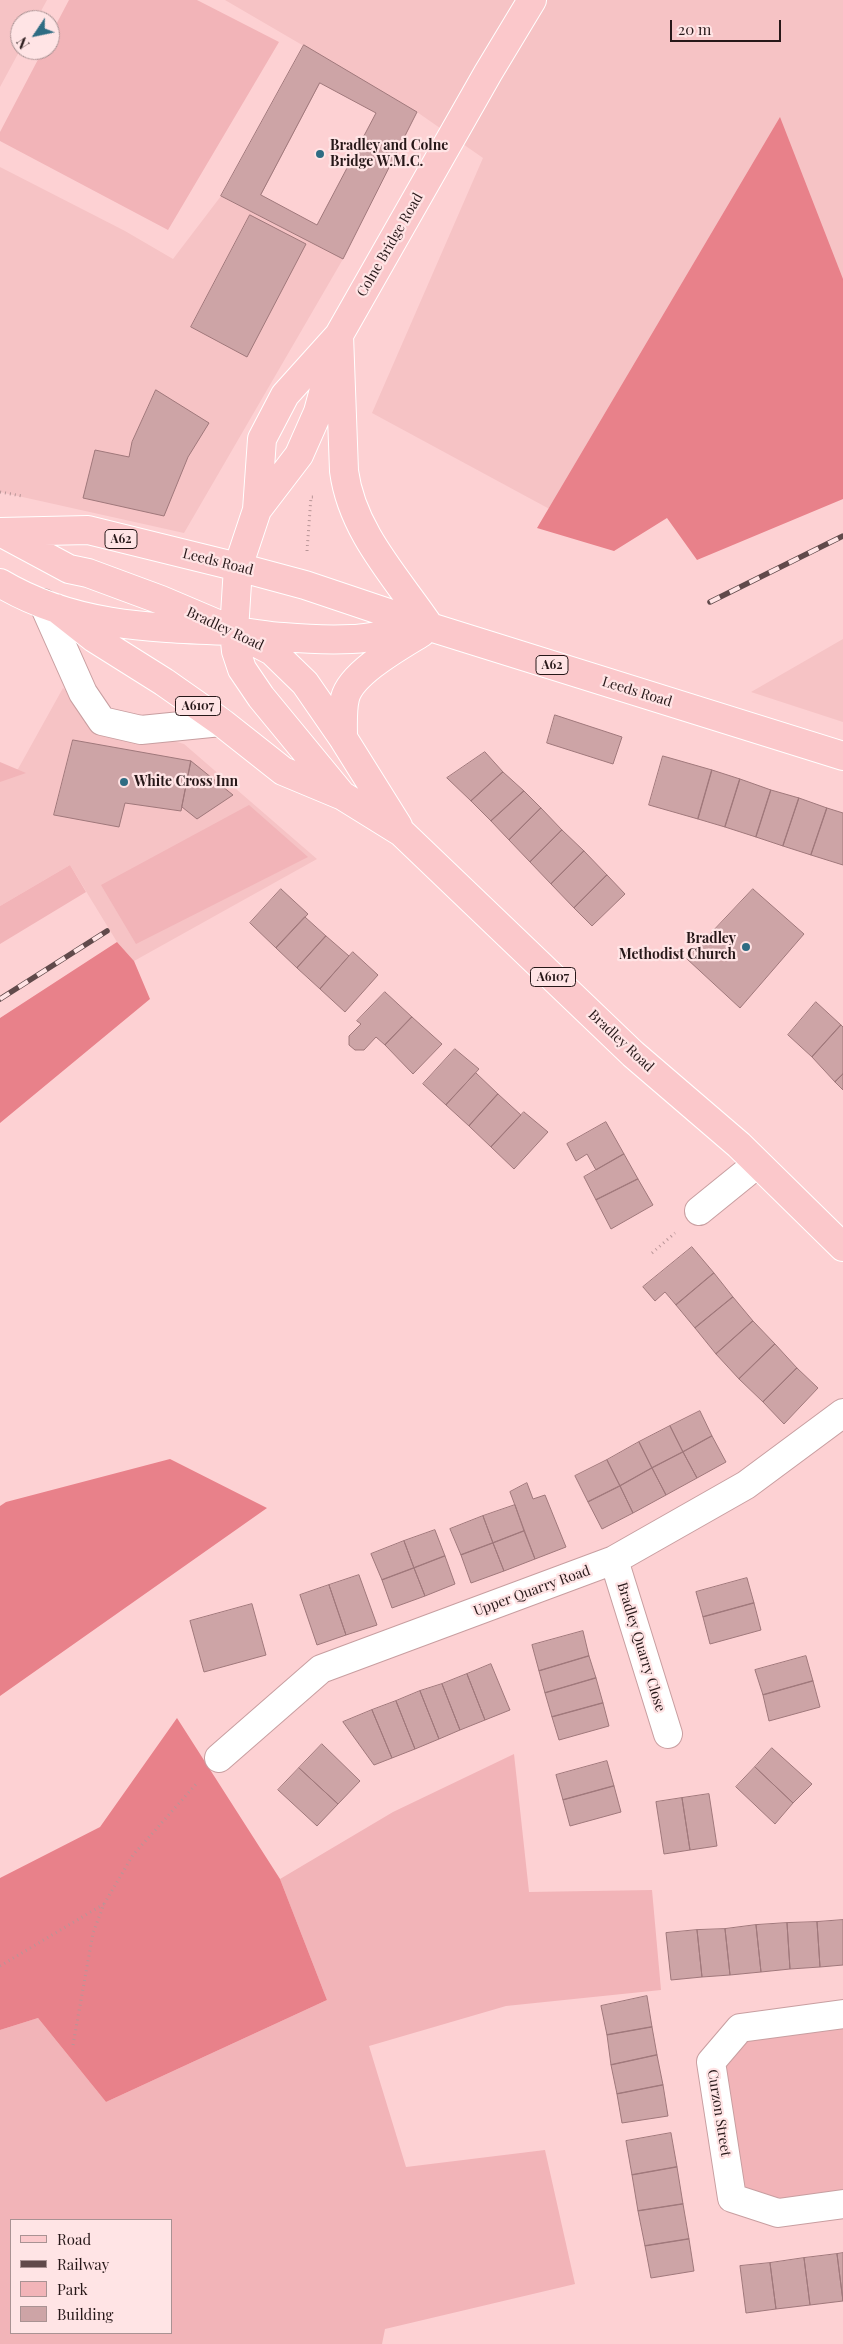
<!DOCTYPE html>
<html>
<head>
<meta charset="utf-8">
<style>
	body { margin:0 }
	#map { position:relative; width:843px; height:2344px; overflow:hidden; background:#fdd1d3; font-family:"Playfair Display",serif }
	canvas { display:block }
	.legend { position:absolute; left:10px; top:2219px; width:162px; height:115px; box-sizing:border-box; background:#ffe4e5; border:1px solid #a99293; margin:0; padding:6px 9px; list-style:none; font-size:15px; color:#271819 }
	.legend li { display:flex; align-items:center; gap:10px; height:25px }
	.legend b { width:25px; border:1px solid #a99293 }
	.north { position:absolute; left:10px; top:10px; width:50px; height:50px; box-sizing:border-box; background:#ffe4e5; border:1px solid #a99293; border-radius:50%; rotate:236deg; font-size:14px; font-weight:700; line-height:20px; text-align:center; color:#271819 }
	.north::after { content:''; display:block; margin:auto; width:18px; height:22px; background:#2f6c83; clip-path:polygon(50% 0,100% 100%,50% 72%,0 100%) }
	.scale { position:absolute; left:670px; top:20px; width:111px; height:22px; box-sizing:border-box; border:2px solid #271819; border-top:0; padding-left:6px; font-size:15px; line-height:18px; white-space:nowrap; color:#271819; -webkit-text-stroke:4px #ffe4e5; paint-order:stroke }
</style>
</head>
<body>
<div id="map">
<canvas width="843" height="2344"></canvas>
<ul class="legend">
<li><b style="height:6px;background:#fbc8cb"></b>Road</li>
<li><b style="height:6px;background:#614a4b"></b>Railway</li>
<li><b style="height:14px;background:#f2b4b8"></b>Park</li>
<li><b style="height:14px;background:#cda4a6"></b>Building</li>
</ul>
<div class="north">N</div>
<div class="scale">20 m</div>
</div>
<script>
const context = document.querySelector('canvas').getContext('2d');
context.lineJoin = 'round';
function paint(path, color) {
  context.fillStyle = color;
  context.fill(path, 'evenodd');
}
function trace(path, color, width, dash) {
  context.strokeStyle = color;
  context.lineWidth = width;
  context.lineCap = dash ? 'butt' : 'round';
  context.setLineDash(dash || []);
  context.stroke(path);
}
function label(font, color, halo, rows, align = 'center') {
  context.font = font + ' "Playfair Display",serif';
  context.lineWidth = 4.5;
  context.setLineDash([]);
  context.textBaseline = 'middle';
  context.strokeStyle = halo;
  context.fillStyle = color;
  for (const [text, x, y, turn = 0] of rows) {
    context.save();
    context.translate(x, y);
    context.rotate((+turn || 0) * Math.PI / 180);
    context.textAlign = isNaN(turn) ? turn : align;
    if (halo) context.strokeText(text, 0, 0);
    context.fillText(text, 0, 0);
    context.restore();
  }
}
paint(new Path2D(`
	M0 0H47L36 20H20V50L0 87Z
	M225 0H843V454L592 532 372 413 483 158 417 112Z
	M0 167 125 231 173 259 221 196 343 259 184 533 0 492Z
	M843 639V722L751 692Z
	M63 688 102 721 184 744 317 859 134 961 117 942 70 865 0 906V776L18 769Z`), '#f6c3c5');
paint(new Path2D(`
	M69 0H197L279 42 168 230 0 141V132L43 50H50V36Z
	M0 762 26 773 0 782Z
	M249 805 308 857 136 944 101 885Z
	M70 865 86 892 0 944V906Z
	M514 1754 529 1892 652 1890 661 1990 506 2006 369 2046 406 2167 545 2150 575 2284 385 2329 382 2344H0V2030L38 2018 106 2102 327 2000 280 1879 393 1812ZM11 2220H171V2333H11Z
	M843 2014V2204L732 2198 711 2062 740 2028Z`), '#f2b4b8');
paint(new Path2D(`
	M780 117 843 279V499L697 560 667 518 614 551 537 528Z
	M117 942 134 961 150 999 0 1123V1018Z
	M170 1459 267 1508 0 1696V1506L6 1502Z
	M177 1718 280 1879 327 2000 106 2102 38 2018 0 2030V1878L100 1827Z`), '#e8818a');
const building = new Path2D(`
	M304 45 417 112 343 259 221 196Z
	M320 83 376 113 317 225 261 195Z
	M250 215 306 244 247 357 191 327Z
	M156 390 209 423 188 457 164 516 83 498 95 450 129 457 132 442Z
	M555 715 622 737 613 764 547 743Z
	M73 740 191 761 181 811 125 803 119 827 54 815Z
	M485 752 503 772 471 801 447 778Z
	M663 756 712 770 698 819 649 805Z
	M191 761 233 795 197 819 182 807Z
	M712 770 740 779 725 827 698 819Z
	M503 772 524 791 491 821 471 801Z
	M740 779 771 790 756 837 725 827Z
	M771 790 799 798 783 846 756 837Z
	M524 791 541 808 509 840 491 821Z
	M799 798 827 808 811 855 783 846Z
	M541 808 562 830 530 862 509 840Z
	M827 808 843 813V865L811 855Z
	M562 830 584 851 551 884 530 862Z
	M584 851 607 875 574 908 551 884Z
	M607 875 625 894 592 926 574 908Z
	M281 889 308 914 276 948 250 923Z
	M753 889 804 934 740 1008 687 959Z
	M305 917 326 936 297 968 276 948Z
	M326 936 349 956 320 989 297 968Z
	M353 952 378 975 345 1012 320 989Z
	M385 992 412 1017 385 1045 376 1037 364 1050H355L349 1045V1036L361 1024 357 1021Z
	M816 1002 841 1025 812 1057 788 1035Z
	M412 1017 442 1044 413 1074 385 1045Z
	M841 1025 843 1027V1074L835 1082 812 1057Z
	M455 1049 479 1069 446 1105 423 1084Z
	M476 1073 498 1094 469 1126 446 1105Z
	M843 1074V1090L835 1082Z
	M498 1094 521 1115 491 1147 469 1126Z
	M524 1112 548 1132 514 1169 491 1147Z
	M606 1122 624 1154 596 1170 587 1154 576 1161 567 1144Z
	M624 1154 638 1179 596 1200 584 1177Z
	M638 1179 653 1205 611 1229 596 1200Z
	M692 1247 714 1273 676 1305 665 1292 655 1301 643 1287Z
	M714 1273 733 1297 695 1328 676 1305Z
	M733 1297 753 1321 716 1354 695 1328Z
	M753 1321 775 1344 739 1379 716 1354Z
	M775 1344 797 1368 763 1402 739 1379Z
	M797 1368 818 1388 784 1424 763 1402Z
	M700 1411 712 1436 683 1452 670 1426Z
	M670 1426 683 1452 652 1468 639 1442Z
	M712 1436 726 1462 697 1478 683 1452Z
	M639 1442 652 1468 620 1486 607 1460Z
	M683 1452 697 1478 666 1495 652 1468Z
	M607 1460 620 1486 588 1502 575 1476Z
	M652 1468 666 1495 633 1513 620 1486Z
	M527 1483 533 1499 545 1495 566 1547 535 1559 510 1492Z
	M620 1486 633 1513 602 1529 588 1502Z
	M515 1505 524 1531 493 1543 483 1516Z
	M483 1516 493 1543 461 1555 450 1529Z
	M435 1530 445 1556 414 1568 404 1541Z
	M524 1531 535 1559 504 1571 493 1543Z
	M404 1541 414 1568 382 1580 371 1554Z
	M493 1543 504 1571 471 1583 461 1555Z
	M445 1556 455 1584 425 1596 414 1568Z
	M414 1568 425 1596 392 1608 382 1580Z
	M359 1575 377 1625 346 1635 329 1585Z
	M747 1578 754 1603 703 1617 696 1592Z
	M329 1585 346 1635 317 1645 300 1595Z
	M754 1603 761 1630 710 1644 703 1617Z
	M252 1604 266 1655 204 1672 190 1621Z
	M583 1631 589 1656 539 1671 532 1645Z
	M589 1656 596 1678 545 1693 539 1671Z
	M806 1656 813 1681 763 1695 755 1670Z
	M491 1664 510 1710 485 1720 467 1674Z
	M467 1674 485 1720 460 1730 442 1684Z
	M596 1678 603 1703 552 1717 545 1693Z
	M813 1681 820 1707 769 1721 763 1695Z
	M442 1684 460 1730 439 1739 420 1691Z
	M420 1691 439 1739 415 1749 396 1701Z
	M396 1701 415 1749 392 1758 372 1710Z
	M603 1703 609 1726 559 1740 552 1717Z
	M372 1710 392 1758 374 1765 343 1722Z
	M322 1744 360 1781 338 1804 299 1768Z
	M772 1748 812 1784 793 1803 755 1767Z
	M607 1761 614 1786 563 1800 556 1775Z
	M755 1767 793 1803 775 1824 736 1787Z
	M299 1768 338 1804 317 1826 278 1790Z
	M614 1786 621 1812 570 1826 563 1800Z
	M709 1794 717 1846 690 1850 682 1798Z
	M682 1798 690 1850 664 1854 656 1802Z
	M843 1920V1965L820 1967 817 1922Z
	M817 1922 820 1967 790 1969 787 1923Z
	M787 1923 790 1969 761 1972 756 1925Z
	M756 1925 761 1972 730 1975 725 1929Z
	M725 1929 730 1975 702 1977 697 1930Z
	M697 1930 702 1977 671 1980 666 1933Z
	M647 1996 652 2027 607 2035 601 2006Z
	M652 2027 657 2055 611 2065 607 2035Z
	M657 2055 663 2085 617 2094 611 2065Z
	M663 2085 668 2116 622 2123 617 2094Z
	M671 2133 677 2167 632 2175 626 2141Z
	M677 2167 683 2204 638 2211 632 2175Z
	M683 2204 689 2239 645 2246 638 2211Z
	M689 2239 694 2271 651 2278 645 2246Z
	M843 2253V2301L837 2254Z
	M837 2254 843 2301 810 2305 804 2258Z
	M804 2258 810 2305 776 2309 770 2263Z
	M770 2263 776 2309 746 2313 740 2266Z`);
paint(building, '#cda4a6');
trace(building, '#a0787b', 1);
const minor = new Path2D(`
	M43 603 83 693 102 721 141 730 221 722
	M699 1211 757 1164
	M614 1560 668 1734
	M219 1758 321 1669 614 1560 746 1485 843 1413
	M843 2014 740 2028 711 2062 732 2198 778 2213 843 2204`);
const major = new Path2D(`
	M339 335 344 471C352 532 397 578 430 627
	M257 510 299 455 318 412 332 360
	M0 532 88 530 238 567 305 585 430 627 843 756
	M2 533 69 569 88 573 161 600 234 631 272 651 305 683 343 738 398 826
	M0 583C72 626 150 628 231 631 248 632 266 636 283 637 306 639 329 640 352 639 376 638 402 631 427 628
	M56 608 94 638 164 682 221 722 283 771 343 796 401 832 633 1054 739 1145 843 1247
	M343 738C343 725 342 710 345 698 351 673 400 646 421 633
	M340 793 261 697 242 669 236 651 234 631 238 567 257 510 262 439 285 395 339 335 488 73 532 0`);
trace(minor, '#c89ea0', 30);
trace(major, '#fff', 30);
trace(new Path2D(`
	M0 492 22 496
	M307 551 311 497H313
	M652 1253 675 1233
	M0 1966 104 1904
	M73 2045 93 1933 104 1904 133 1855 198 1782`), '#b89597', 3, [1, 4]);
trace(minor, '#fff', 28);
trace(major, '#fbc8cb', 28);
const rail = new Path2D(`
	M710 602 843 536
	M0 999 107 931`);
trace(rail, '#614a4b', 5.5);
trace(rail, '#ffe4e5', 4, [11]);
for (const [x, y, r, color] of [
	[320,154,5,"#2f6c83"],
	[124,782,5,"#2f6c83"],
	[746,947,5,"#2f6c83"]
]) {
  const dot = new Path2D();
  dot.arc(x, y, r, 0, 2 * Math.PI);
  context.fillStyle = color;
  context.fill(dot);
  trace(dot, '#ffe4e5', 2);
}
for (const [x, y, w] of [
	[121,539,32],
	[552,665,32],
	[198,706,45],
	[553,977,45]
]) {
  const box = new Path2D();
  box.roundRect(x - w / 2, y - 9.5, w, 19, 4);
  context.fillStyle = '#ffe4e5';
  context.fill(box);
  trace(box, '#271819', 1);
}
label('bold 12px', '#271819', null, [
	["A62",121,539],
	["A62",552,665],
	["A6107",198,706],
	["A6107",553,977]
]);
label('bold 14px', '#271819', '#ffe4e5', [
	["Bradley and Colne",330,146],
	["Bridge W.M.C.",330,162],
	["White Cross Inn",134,782],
	["Bradley",736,939,"right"],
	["Methodist Church",736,955,"right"]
], 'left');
label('14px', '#271819', '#ffe4e5', [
	["Colne Bridge Road",390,245,-60],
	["Leeds Road",218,562,14],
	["Bradley Road",225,629,25],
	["Leeds Road",637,692,17],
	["Bradley Road",621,1041,43],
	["Upper Quarry Road",532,1591,-20],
	["Bradley Quarry Close",641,1647,73],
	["Curzon Street",719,2113,81]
]);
</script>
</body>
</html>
